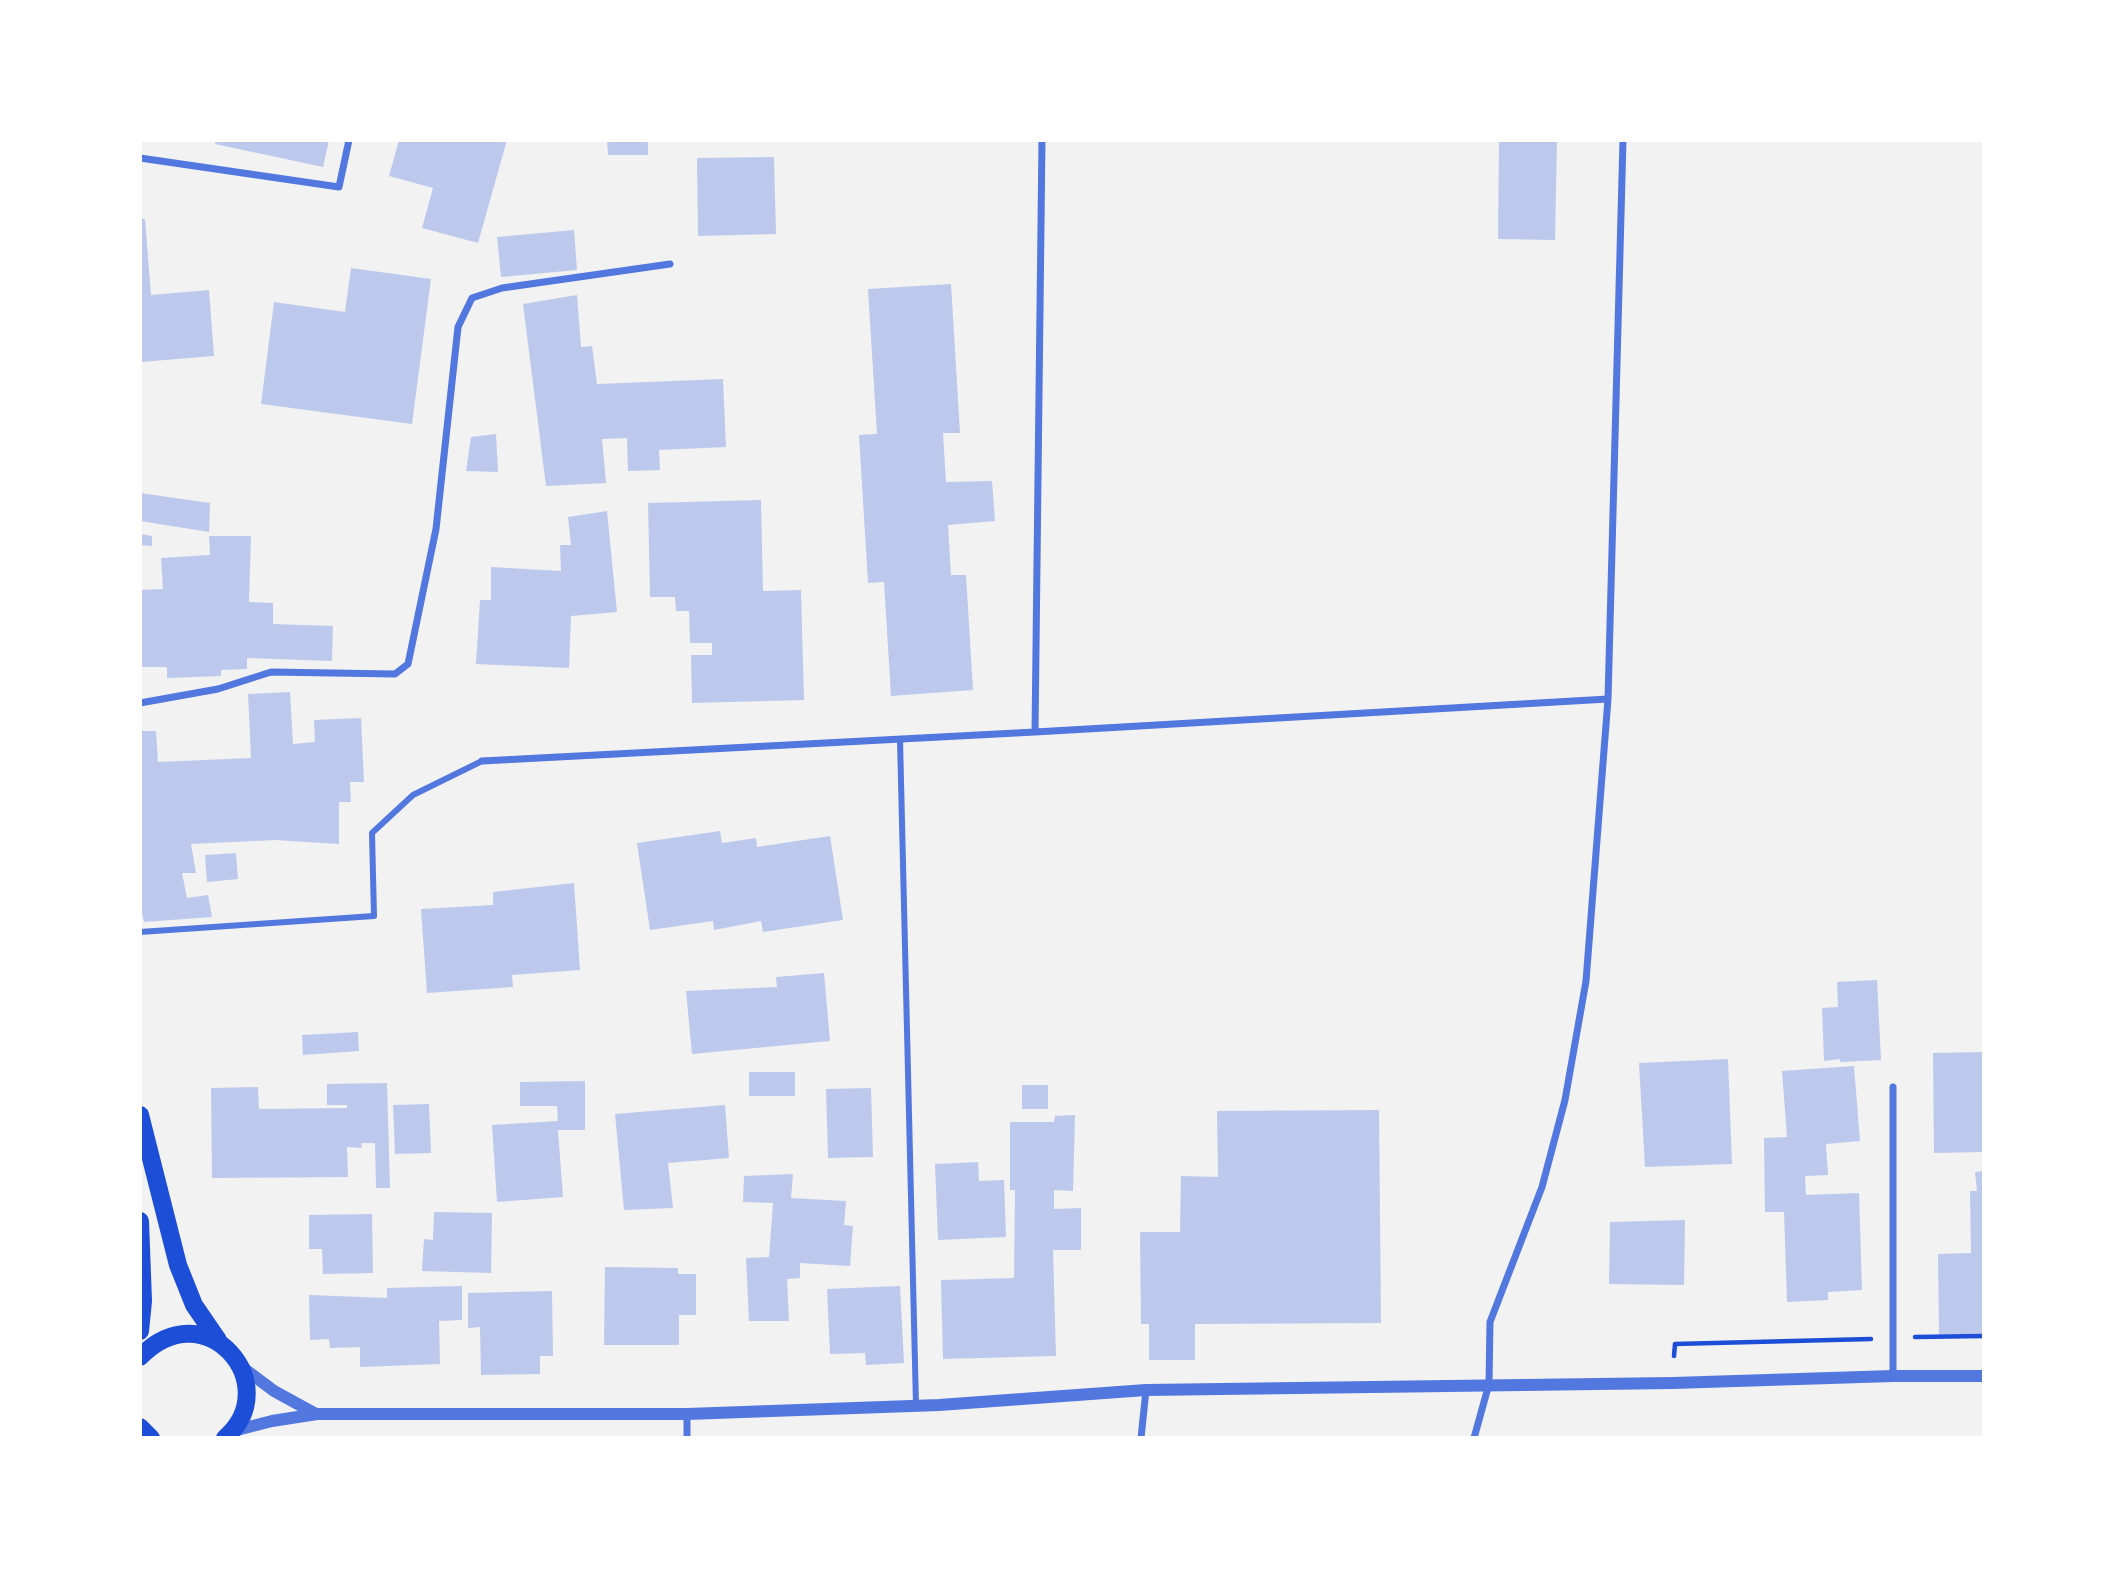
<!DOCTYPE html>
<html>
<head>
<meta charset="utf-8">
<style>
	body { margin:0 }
	#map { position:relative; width:2124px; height:1578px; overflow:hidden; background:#f2f2f2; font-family:"Crimson Pro",serif }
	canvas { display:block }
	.frame { position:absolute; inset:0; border:142px solid #fff; pointer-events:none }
</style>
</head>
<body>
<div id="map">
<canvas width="2124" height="1578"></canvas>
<div class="frame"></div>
</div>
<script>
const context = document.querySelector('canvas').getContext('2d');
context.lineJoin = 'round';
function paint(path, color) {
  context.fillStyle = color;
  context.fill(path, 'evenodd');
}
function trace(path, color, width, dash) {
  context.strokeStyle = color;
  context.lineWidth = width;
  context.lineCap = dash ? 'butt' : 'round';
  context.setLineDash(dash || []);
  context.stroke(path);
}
paint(new Path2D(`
	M216 140H329L323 167 215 144Z
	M399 140H507L478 243 422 228 433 188 389 176Z
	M607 140H648V155H608Z
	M1499 140H1557L1555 240 1498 239Z
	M774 157 776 234 698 236 697 158Z
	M140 219H145L151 295 209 290 214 356 140 362Z
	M574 230 577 270 501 277 497 237Z
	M351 268 431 279 412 424 261 404 274 302 345 312Z
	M951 284 960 433H943L946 482 992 481 995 521 948 525 951 575H966L973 690 891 696 884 582 868 583 859 435 877 434 868 289Z
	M577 295 581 347 592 346 597 384 723 379 726 447 659 450 660 470 628 471 627 438 602 439 606 483 546 486 523 304Z
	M496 434 498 472 466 471 471 437Z
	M140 493 210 503 209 532 140 521Z
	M761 500 763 591 801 590 804 700 692 703 691 655H712V643H690L689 611H676L675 597H650L648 503Z
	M607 511 617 612 571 616 569 668 476 664 480 600H491V567L561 571 560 545H571L568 517Z
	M140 534 152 536V546L140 545Z
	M209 536H251L249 602 273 603V624L333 626 332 661 247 658V669L221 670V676L167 678V667H140V590L163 589 161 558 210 555Z
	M290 692 293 744 315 742 314 720 361 718 364 782H350L351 802H339V844L275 840 191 844 196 873H182L187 898 208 895 212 917 144 922 140 904V731H156L158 762 251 758 248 694Z
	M720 831 722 843 756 838 757 847 830 836 843 920 763 932 761 921 714 930 713 921 650 930 637 843Z
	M236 853 238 879 207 882 205 855Z
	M574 883 580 970 512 975 513 987 427 993 421 909 493 905V892Z
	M824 973 830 1041 692 1054 686 991 777 987 776 977Z
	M1877 980 1881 1060 1840 1062V1059L1824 1061 1822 1008 1838 1007 1837 982Z
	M358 1032 359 1051 303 1055 302 1035Z
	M1984 1052V1152L1934 1153 1933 1053Z
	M1728 1059 1732 1164 1645 1167 1639 1063Z
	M1854 1066 1860 1141 1826 1144 1828 1175 1805 1176 1806 1195 1859 1193 1862 1290 1828 1292V1300L1787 1302 1784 1212H1765L1764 1138 1787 1137 1782 1071Z
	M749 1072H795V1096H749Z
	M585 1081V1130H558L563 1197 497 1202 492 1125 558 1121 557 1106H520V1082Z
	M387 1083 390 1188H376L375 1143H361L362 1148 347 1147 348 1177 212 1178 211 1088 258 1087 259 1109 347 1108V1105H327V1084Z
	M1022 1085H1048V1109H1022Z
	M871 1088 873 1157 828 1158 826 1089Z
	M429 1104 431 1153 395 1154 393 1105Z
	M725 1105 729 1158 668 1163 673 1208 624 1210 615 1114Z
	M1379 1110 1381 1323 1195 1324V1360H1149V1324H1141L1140 1232H1180L1181 1176 1218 1177 1217 1111Z
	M1075 1115 1073 1191 1054 1190V1209L1081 1208V1250H1053L1056 1356 943 1359 941 1280 1014 1278 1015 1190H1010V1122H1054L1055 1116Z
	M978 1162 979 1181 1004 1180 1006 1237 938 1240 935 1164Z
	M1984 1171V1334L1939 1335 1938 1254 1971 1253 1970 1191H1977L1975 1172Z
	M793 1174 791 1198 846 1201 844 1225 853 1226 850 1266 800 1263V1278L787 1279 789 1321H749L746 1258 769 1257 773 1203 743 1202 744 1176Z
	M434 1212 492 1213 491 1273 422 1271 424 1239 433 1240Z
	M372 1214 373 1273 323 1274 322 1249H309V1215Z
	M1685 1220 1684 1285 1609 1284 1610 1222Z
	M605 1267 678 1268V1274H696V1315H679V1345H604Z
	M462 1286V1320L439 1321 440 1364 360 1367V1347L330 1348 329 1339 310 1340 309 1295 387 1298V1288Z
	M900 1286 904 1363 866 1365 865 1353 830 1354 827 1289Z
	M552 1291 553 1356H540V1374L481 1375 480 1327 468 1328V1293Z`), '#bdc9ec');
trace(new Path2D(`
	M1915 1337 1984 1336
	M1674 1356 1675 1344 1871 1339`), '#1d4ed8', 4.5);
trace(new Path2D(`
	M900 739 916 1405
	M140 932 374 916 372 833 413 795 482 761`), '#5277de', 6);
trace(new Path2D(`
	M1042 140 1035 732 1608 699
	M140 158 339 187 349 140
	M140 703 218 689 271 672 395 674 408 664 436 529 458 327 472 298 502 288 670 264
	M482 761 1035 732
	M1893 1087V1376
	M687 1414V1438
	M1141 1438 1146 1390
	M1474 1438 1489 1384 1490 1322 1542 1187 1565 1100 1586 981 1608 699 1623 140`), '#5277de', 7);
trace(new Path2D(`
	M242 1367 274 1391 316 1414
	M233 1431 272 1421 317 1414H687L939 1405 1146 1390 1673 1383 1893 1376H1984`), '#5277de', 12);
trace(new Path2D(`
	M140 1115 178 1265 194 1305 218 1340
	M140 1221 143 1301 140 1331
	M140 1357C206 1289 286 1386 225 1438
	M140 1427 151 1438`), '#1d4ed8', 18);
</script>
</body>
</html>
